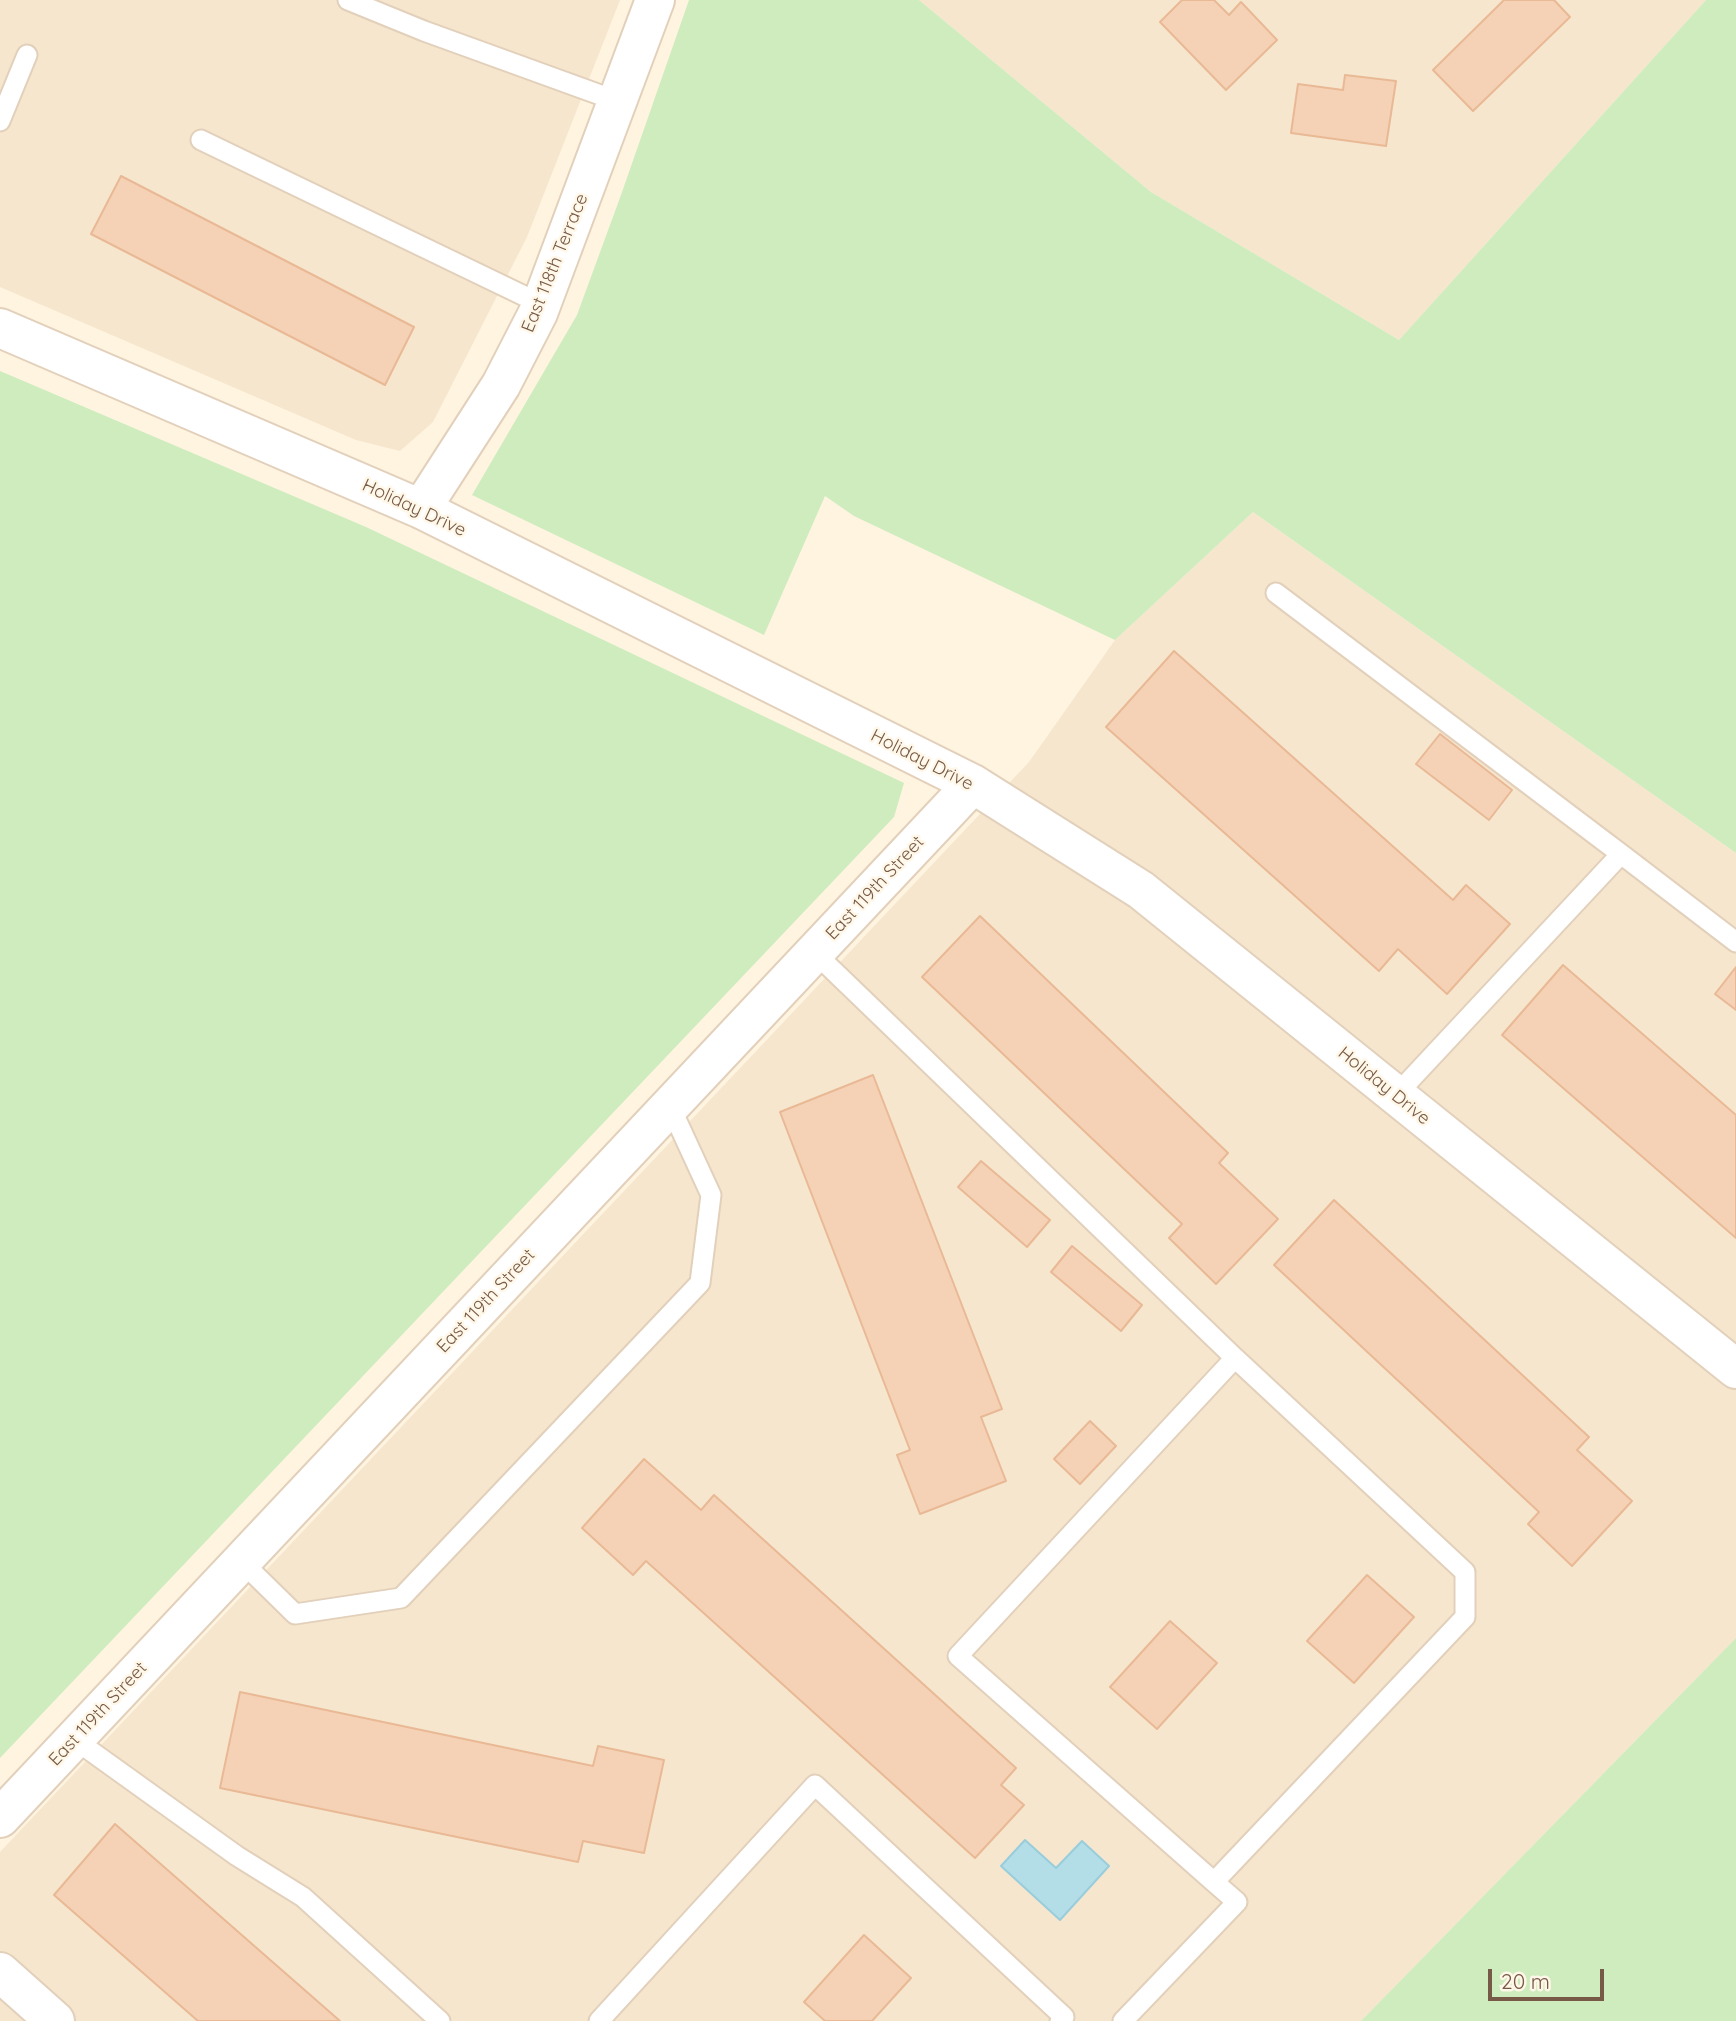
<!DOCTYPE html>
<html>
<head>
<meta charset="utf-8">
<style>
	body { margin:0 }
	#map { position:relative; width:1736px; height:2021px; overflow:hidden; background:#fef4e0; font-family:Quicksand,sans-serif }
	canvas { display:block }
	.scale { position:absolute; left:1488px; top:1969px; width:116px; height:32px; box-sizing:border-box; border:4px solid #765946; border-top:0; padding-left:9px; font-size:21px; line-height:24px; white-space:nowrap; color:#765946; -webkit-text-stroke:5px #fff7e8; paint-order:stroke }
</style>
</head>
<body>
<div id="map">
<canvas width="1736" height="2021"></canvas>
<div class="scale">20 m</div>
</div>
<script>
const context = document.querySelector('canvas').getContext('2d');
context.lineJoin = 'round';
function paint(path, color) {
  context.fillStyle = color;
  context.fill(path, 'evenodd');
}
function trace(path, color, width, dash) {
  context.strokeStyle = color;
  context.lineWidth = width;
  context.lineCap = dash ? 'butt' : 'round';
  context.setLineDash(dash || []);
  context.stroke(path);
}
function label(font, color, halo, rows, align = 'center') {
  context.font = font + ' Quicksand,sans-serif';
  context.lineWidth = 5;
  context.setLineDash([]);
  context.textBaseline = 'middle';
  context.strokeStyle = halo;
  context.fillStyle = color;
  for (const [text, x, y, turn = 0] of rows) {
    context.save();
    context.translate(x, y);
    context.rotate((+turn || 0) * Math.PI / 180);
    context.textAlign = isNaN(turn) ? turn : align;
    if (halo) context.strokeText(text, 0, 0);
    context.fillText(text, 0, 0);
    context.restore();
  }
}
paint(new Path2D(`
	M0 0H620L527 237 433 422 400 451 356 440 0 287Z
	M919 0H1706L1399 340 1151 192Z
	M1253 512 1736 853V1638L1361 2021H0V1852L1029 762 1115 640Z`), '#f6e6ce');
paint(new Path2D(`
	M689 0H919L1151 192 1399 340 1706 0H1736V853L1253 512 1115 640 854 516 825 496 764 635 472 495 577 315 621 195Z
	M0 371 366 527 904 783 894 817 0 1758Z
	M1736 1638V2021H1361Z`), '#ceecbe');
const water = new Path2D(`
	M1025 1840 1056 1868 1082 1841 1109 1866 1060 1920 1001 1866Z`);
paint(water, '#b3dee8');
trace(water, '#99cddb', 2);
const building = new Path2D(`
	M1182 0H1214L1229 15 1241 2 1277 40 1226 90 1160 22Z
	M1504 0H1554L1570 17 1473 111 1433 70Z
	M1345 75 1396 81 1386 146 1291 133 1298 84 1343 90Z
	M121 176 414 327 385 385 91 234Z
	M1174 651 1453 900 1466 885 1510 924 1447 994 1398 949 1379 971 1106 727Z
	M1440 734 1512 790 1489 820 1416 764Z
	M980 916 1228 1153 1219 1163 1278 1219 1216 1284 1169 1238 1182 1224 922 977Z
	M1563 965 1736 1115V1238L1502 1035Z
	M1736 967V1010L1715 994Z
	M873 1075 1002 1409 981 1417 1006 1481 920 1514 897 1455 910 1450 780 1112Z
	M981 1161 1050 1220 1027 1247 958 1187Z
	M1334 1200 1589 1437 1577 1450 1632 1501 1572 1566 1528 1524 1539 1512 1274 1265Z
	M1072 1246 1142 1305 1121 1331 1051 1272Z
	M1090 1421 1116 1446 1080 1484 1054 1459Z
	M644 1459 701 1510 714 1495 1016 1768 1001 1785 1024 1805 975 1858 646 1561 633 1575 582 1528Z
	M1367 1575 1414 1617 1354 1683 1307 1641Z
	M1170 1621 1217 1663 1157 1729 1110 1687Z
	M240 1692 593 1766 598 1746 664 1760 644 1853 583 1841 578 1862 220 1788Z
	M115 1824 340 2021H198L54 1895Z
	M864 1935 911 1978 872 2021H825L804 2002Z`);
paint(building, '#f5d2b6');
trace(building, '#e9b995', 2);
const lane = new Path2D(`
	M348 0 424 31 617 101
	M0 121 27 55
	M201 140 541 304
	M1276 593 1621 854
	M814 952 1235 1358
	M1396 1095 1621 854 1736 942
	M241 1561 295 1614 401 1598 700 1283 711 1195 670 1106
	M74 1739 237 1856 303 1897 440 2021
	M599 2021 815 1785 1064 2017 1060 2021
	M1123 2021 1237 1902 1214 1882 958 1656 1235 1358 1465 1572V1617L1214 1882`);
const street = new Path2D(`
	M0 328 421 509 973 784 1141 890 1736 1369
	M421 509 501 385 538 313 655 0
	M0 1818 973 784
	M0 1972 55 2021`);
trace(lane, '#e2d0bb', 23);
trace(street, '#e2d0bb', 42);
trace(lane, '#fff', 19);
trace(street, '#fff', 38);
label('18px', '#765946', '#fff7e8', [
	["East 118th Terrace",555,263,-68],
	["Holiday Drive",414,508,25],
	["Holiday Drive",922,760,27],
	["East 119th Street",875,888,-47],
	["Holiday Drive",1384,1086,39],
	["East 119th Street",486,1301,-47],
	["East 119th Street",98,1714,-47]
]);
</script>
</body>
</html>
